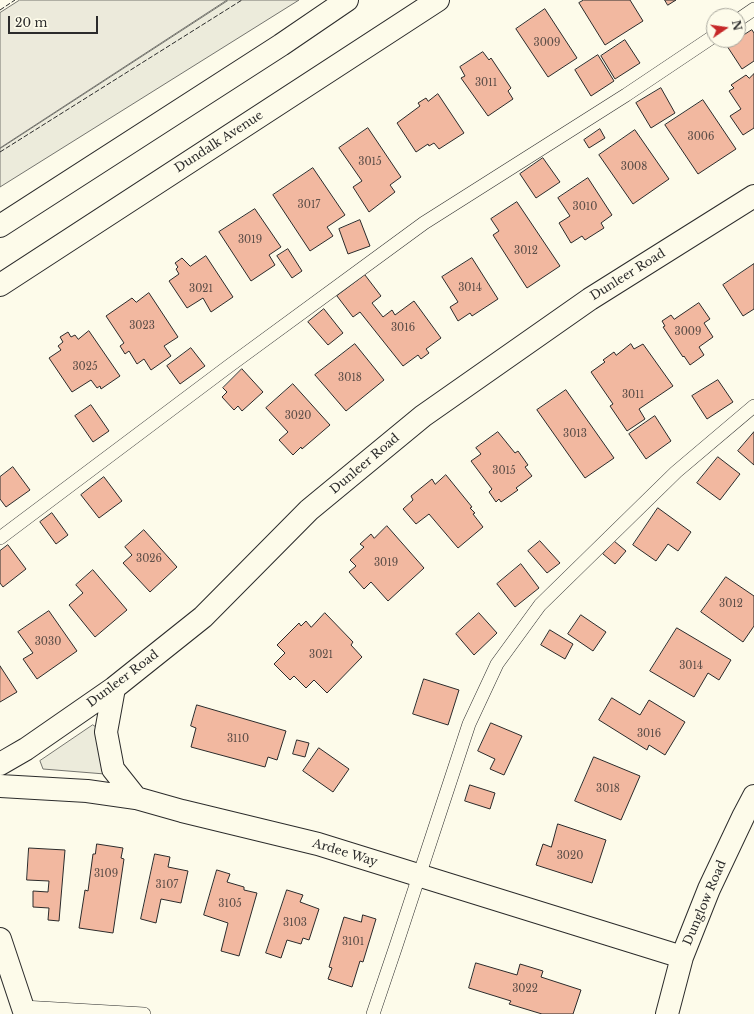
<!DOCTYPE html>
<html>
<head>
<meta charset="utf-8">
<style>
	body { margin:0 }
	#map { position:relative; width:754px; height:1014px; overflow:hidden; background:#fdfbea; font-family:"Libre Baskerville",serif }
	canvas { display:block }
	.north { position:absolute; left:706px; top:8px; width:40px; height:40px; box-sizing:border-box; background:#fdfbea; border:1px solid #a9a89e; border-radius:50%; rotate:77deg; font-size:11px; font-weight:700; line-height:16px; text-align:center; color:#2b2b2b }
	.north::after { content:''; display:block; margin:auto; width:14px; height:18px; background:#c62828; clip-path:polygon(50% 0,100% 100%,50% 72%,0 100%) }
	.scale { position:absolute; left:8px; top:16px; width:90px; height:18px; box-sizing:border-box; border:2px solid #2b2b2b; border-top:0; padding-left:5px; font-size:12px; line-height:14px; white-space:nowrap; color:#2b2b2b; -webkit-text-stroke:3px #fdfbea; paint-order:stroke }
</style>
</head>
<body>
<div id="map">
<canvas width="754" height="1014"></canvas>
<div class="north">N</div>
<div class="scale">20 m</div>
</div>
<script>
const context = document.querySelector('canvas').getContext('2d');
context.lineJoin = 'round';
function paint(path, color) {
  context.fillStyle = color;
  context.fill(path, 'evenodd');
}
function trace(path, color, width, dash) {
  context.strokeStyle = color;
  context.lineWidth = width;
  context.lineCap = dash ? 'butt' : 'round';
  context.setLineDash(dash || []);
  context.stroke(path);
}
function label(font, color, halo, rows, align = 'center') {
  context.font = font + ' "Libre Baskerville",serif';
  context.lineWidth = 3;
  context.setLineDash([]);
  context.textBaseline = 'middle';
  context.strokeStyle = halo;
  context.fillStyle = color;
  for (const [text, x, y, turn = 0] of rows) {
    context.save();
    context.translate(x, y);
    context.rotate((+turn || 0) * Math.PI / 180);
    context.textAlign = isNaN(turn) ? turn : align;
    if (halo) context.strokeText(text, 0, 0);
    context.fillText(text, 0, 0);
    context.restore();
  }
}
const green = new Path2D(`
	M229 0H299L0 187V149Z
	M93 725 99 729 105 774 43 769 40 761Z`);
paint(green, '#ecebdb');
trace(green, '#74746e', 1);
const parking = new Path2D(`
	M20 0H227L0 148V13Z`);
paint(parking, '#eceadb');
trace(parking, '#74746e', 1);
const building = new Path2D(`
	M584 0H630L643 21 605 45 579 3Z
	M665 0H676L668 5Z
	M545 9 577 58 548 77 516 29Z
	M752 30 754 33V61L742 69 727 46 736 40H738V39Z
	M625 40 640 63 615 79 601 56Z
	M483 52 489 60 491 58 511 88 508 91 513 99 488 116 461 78 465 76 460 67Z
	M598 55 614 81 591 96 575 70Z
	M754 74V128L743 135 730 116 741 109 729 91 734 88 731 85 746 75 749 78Z
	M661 88 675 113 651 128 636 103Z
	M438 94 464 133 439 149 434 143 429 146 428 144 416 152 397 123 420 106 418 103 426 98 428 101Z
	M703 100 736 149 698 174 665 125Z
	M368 128 401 177 390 185 395 192 369 212 353 187 362 181 339 148Z
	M600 129 605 138 589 148 584 140Z
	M635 130 669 179 633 204 599 155Z
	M543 158 560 182 536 198 520 174Z
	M313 168 345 215 327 227 333 236 310 251 273 195Z
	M588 178 612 215 601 223 604 228 585 240 582 236 571 243 559 223 570 216 558 198Z
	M517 202 560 266 527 288 493 235 499 231 491 219Z
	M255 209 281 247 269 255 275 265 251 281 219 232Z
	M360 220 370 246 348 254 339 229Z
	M288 249 302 271 292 278 277 256Z
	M206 256 233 297 211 312 203 298 187 308 169 281 179 274 176 269 178 267 175 263 182 258 190 266Z
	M472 258 498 299 472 316 470 313 458 321 450 307 458 302 442 277Z
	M754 264V309L743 316 723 285Z
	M365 275 381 296 372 303 383 317 392 310 395 315 414 301 441 338 426 349 429 353 421 359 418 355 403 366 360 312 353 317 337 296Z
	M149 293 178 337 164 346 171 356 151 370 144 359 137 364 129 351 125 354 120 346 124 343 106 316 132 298 136 302Z
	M699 303 710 319 704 323 713 337 699 347 704 355 690 365 684 356 683 357 663 327 665 326 662 321 671 315 674 319Z
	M324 309 343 333 328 345 308 322Z
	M89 331 120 376 101 389 100 386 97 388 91 380 72 392 49 358 61 350 58 346 63 342 60 337 68 332 71 337 75 335 78 339Z
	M355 344 384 380 346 411 315 375Z
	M631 344 634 349 643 344 673 386 639 409 645 419 627 431 610 406 613 404 591 372 605 362 603 360 614 352 616 355Z
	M191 348 205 366 180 384 167 366Z
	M242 369 263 392 242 411 238 406 234 410 222 397 227 392 223 388Z
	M718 380 733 402 707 419 692 396Z
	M293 384 330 425 302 449 301 447 293 455 279 440 288 432 266 408Z
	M566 390 614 458 585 478 537 410Z
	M91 405 109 431 93 442 75 416Z
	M655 416 671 441 646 459 629 434Z
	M498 432 515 453 518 451 528 465 525 467 532 476 516 488 518 490 501 502 499 499 496 502 489 492 492 489 471 461 481 454 476 448Z
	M754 432V465L738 451Z
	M718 457 740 474 720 500 697 483Z
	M13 467 30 490 6 507 0 499V477Z
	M446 475 472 507 470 508 475 513 473 514 483 527 458 548 429 514 416 524 403 509 413 500 411 496 432 479 435 484Z
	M104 477 122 501 99 518 81 495Z
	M658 508 691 532 678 551 668 544 656 561 633 545Z
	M52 513 68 535 56 544 40 522Z
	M387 526 424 568 388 601 371 582 364 589 349 572 356 566 350 560 364 547 360 544 371 534 374 538Z
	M144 530 177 567 150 592 123 563 132 555 125 547Z
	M540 541 560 563 547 573 528 551Z
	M614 541 626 551 615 564 603 554Z
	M8 545 26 569 3 587 0 583V551Z
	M521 564 539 588 515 607 497 584Z
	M93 570 127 610 95 637 69 605 83 593 76 585Z
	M726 577 754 596V626L743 642 701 612Z
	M49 611 77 651 37 679 23 659 33 653 18 632Z
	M325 613 353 642 351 645 362 657 327 693 314 680 306 688 294 676 290 680 274 664 285 653 277 645 299 623 301 626 306 621 311 627Z
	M479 613 497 633 474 655 456 634Z
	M581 615 606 632 593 651 568 634Z
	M677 628 731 660 719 680 708 673 694 697 650 671Z
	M550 630 573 644 565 659 541 645Z
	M0 666 17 692 0 702Z
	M424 679 459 690 448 725 413 714Z
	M612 698 640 715 649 700 685 722 665 755 649 745 647 750 599 720Z
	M197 705 286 731 277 760 268 757 265 767 191 747 196 728 191 726Z
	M491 723 522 736 504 775 490 769 495 759 478 751Z
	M297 740 309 743 305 757 293 754Z
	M319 748 349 769 333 792 303 771Z
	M594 757 640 776 621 820 575 801Z
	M470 785 495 793 490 809 465 801Z
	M558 824 606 840 592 883 536 865 543 844 551 847Z
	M97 844 123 848 121 858 124 859 113 933 79 928 85 890 88 891 93 854H95Z
	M29 848 65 850 59 921 48 920 49 908 33 907V891L48 892 49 881 27 880Z
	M155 854 170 857 168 867 188 871 181 903 161 899 156 923 141 919Z
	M217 870 230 874 227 882 244 887V890L257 893 239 956 221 951 228 923 204 915Z
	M287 890 303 895 300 902 319 909 309 940 303 938 301 944 287 940 281 958 266 953Z
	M363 915 376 919 363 962 360 961 352 987 328 979 332 968 329 967 344 917 361 922Z
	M476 963 517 975 520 964 543 971 541 977 581 990 573 1014H542L509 1004 511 1001 469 988Z`);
paint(building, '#f2b8a0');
trace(building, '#2b2b2b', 1);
const service = new Path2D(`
	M738 20 754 9
	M0 538 229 366 424 223 626 95 714 36
	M23 1007 144 1014
	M373 1014 396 946 469 724 497 664 540 605 676 472 754 406`);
const minor = new Path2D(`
	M114 688 106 732 113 769 136 798
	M0 764 26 749 114 688 203 617 309 510 423 416 590 299 754 196
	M0 786 87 791 136 798 182 811 318 844 682 957
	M0 939 25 1014
	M667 1014 682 957 709 889 744 815 754 796`);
const primary = new Path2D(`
	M0 226 281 45 347 0
	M0 285 438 0`);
trace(service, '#2b2b2b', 14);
trace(minor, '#2b2b2b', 24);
trace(primary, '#2b2b2b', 24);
trace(service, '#fdfbea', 13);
trace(minor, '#fdfbea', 22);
trace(primary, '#fdfbea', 22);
trace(new Path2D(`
	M0 10 15 0
	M0 152 242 0`), '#2b2b2b', 1, [5, 2]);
label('10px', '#5d4e48', null, [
	["3009",547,43],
	["3011",486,83],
	["3006",701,137],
	["3015",370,162],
	["3008",634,167],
	["3017",309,205],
	["3010",585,207],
	["3019",250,240],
	["3012",526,251],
	["3014",470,288],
	["3021",201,289],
	["3023",142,326],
	["3016",403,328],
	["3009",688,332],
	["3025",85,367],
	["3018",350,378],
	["3011",633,395],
	["3020",298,416],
	["3013",575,434],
	["3015",504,471],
	["3026",149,559],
	["3019",386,563],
	["3012",731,604],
	["3030",48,642],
	["3021",321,655],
	["3014",691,666],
	["3016",649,734],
	["3110",238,739],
	["3018",608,789],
	["3020",570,856],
	["3109",106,874],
	["3107",167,885],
	["3105",230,904],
	["3103",295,923],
	["3101",353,942],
	["3022",525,989]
]);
label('12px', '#2b2b2b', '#fdfbea', [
	["Dundalk Avenue",219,142,-33],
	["Dunleer Road",628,275,-32],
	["Dunleer Road",365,464,-40],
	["Dunleer Road",123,679,-37],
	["Ardee Way",345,853,17],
	["Dunglow Road",705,903,-67]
]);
</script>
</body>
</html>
